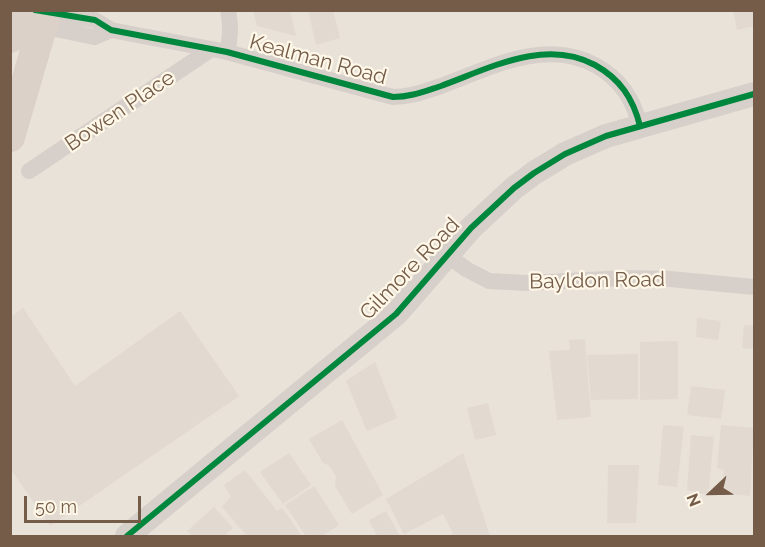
<!DOCTYPE html>
<html>
<head>
<meta charset="utf-8">
<style>
	body { margin:0 }
	#map { position:relative; width:765px; height:547px; overflow:hidden; background:#f6f2e8; font-family:Raleway,sans-serif }
	canvas { display:block }
	.frame { position:absolute; inset:0; border:12px solid #745c49; pointer-events:none }
	.north { position:absolute; left:681px; top:463px; width:60px; height:60px; -webkit-text-stroke:4px #fff8e8; paint-order:stroke; rotate:248deg; font-size:16px; font-weight:700; line-height:24px; text-align:center; color:#745c49 }
	.north::after { content:''; display:block; margin:auto; width:21px; height:27px; background:#745c49; clip-path:polygon(50% 0,100% 100%,50% 72%,0 100%) }
	.scale { position:absolute; left:24px; top:496px; width:117px; height:27px; box-sizing:border-box; border:3px solid #745c49; border-top:0; padding-left:8px; font-size:18px; line-height:21px; white-space:nowrap; color:#745c49; -webkit-text-stroke:4px #fff8e8; paint-order:stroke }
</style>
</head>
<body>
<div id="map">
<canvas width="765" height="547"></canvas>
<div class="frame"></div>
<div class="north">N</div>
<div class="scale">50 m</div>
</div>
<script>
const context = document.querySelector('canvas').getContext('2d');
context.lineJoin = 'round';
function paint(path, color) {
  context.fillStyle = color;
  context.fill(path, 'evenodd');
}
function trace(path, color, width, dash) {
  context.strokeStyle = color;
  context.lineWidth = width;
  context.lineCap = dash ? 'butt' : 'round';
  context.setLineDash(dash || []);
  context.stroke(path);
}
function label(font, color, halo, rows, align = 'center') {
  context.font = font + ' Raleway,sans-serif';
  context.lineWidth = 4.5;
  context.setLineDash([]);
  context.textBaseline = 'middle';
  context.strokeStyle = halo;
  context.fillStyle = color;
  for (const [text, x, y, turn = 0] of rows) {
    context.save();
    context.translate(x, y);
    context.rotate((+turn || 0) * Math.PI / 180);
    context.textAlign = isNaN(turn) ? turn : align;
    if (halo) context.strokeText(text, 0, 0);
    context.fillText(text, 0, 0);
    context.restore();
  }
}
paint(new Path2D(`
	M11 11H754V536H11Z`), '#e9e2d9');
paint(new Path2D(`
	M253 10H290L296 36 257 26Z
	M308 10H333L340 38 316 45Z
	M733 10H754V26L737 30Z
	M23 308 75 386 180 311 239 396 50 526 10 468V318Z
	M697 318 721 321 718 340 696 337Z
	M744 325 754 326V349L742 348Z
	M585 339 591 417 557 420 549 351 570 350 569 340Z
	M678 341V399L640 400V342Z
	M638 354V399L591 400 587 355Z
	M375 362 397 418 367 431 346 381Z
	M691 386 725 390 721 419 687 415Z
	M488 403 496 435 475 440 467 408Z
	M342 420 383 495 352 514 335 486 336 477 330 466 323 463 309 439Z
	M663 425 684 427 677 487 658 485Z
	M721 425 754 428 750 496 722 493 724 470 717 468Z
	M691 435 714 437 708 495 687 490Z
	M289 453 311 485 283 504 260 472Z
	M463 453 490 536H449L453 533 443 514 404 534 386 499Z
	M608 465H639L636 523H607Z
	M245 470 277 511 282 508 302 536H247L222 507 231 496 224 485Z
	M314 486 339 525 322 536H306L285 505Z
	M214 507 233 528 224 536H192L187 531Z
	M386 511 400 536H377L369 520Z`), '#e2dad0');
trace(new Path2D(`
	M41 12 95 20 111 30 227 52 393 97C411 97 425 91 441 86 490 68 545 38 595 65 620 79 633 98 640 126
	M36 25 94 37 111 30
	M227 52C231 38 231 25 228 10
	M29 171 210 50
	M447 255 466 269 489 281 526 283 627 278 670 279 754 287`), '#d7d0ca', 16);
trace(new Path2D(`
	M127 536 396 314 471 228 514 188 534 173 565 154 606 136 754 94`), '#d7d0ca', 24);
trace(new Path2D(`
	M10 38 19 10
	M10 137 47 10`), '#dbd1c9', 30);
trace(new Path2D(`
	M35 10 95 20 111 30 227 52 393 97C411 97 425 91 441 86 490 68 545 38 595 65 620 79 633 98 640 126
	M127 536 396 314 471 228 514 188 534 173 565 154 606 136 754 94`), '#00873e', 6);
label('21px', '#745c49', '#fff8e8', [
	["Kealman Road",318,60,15],
	["Bowen Place",120,111,-34],
	["Gilmore Road",410,269,-46],
	["Bayldon Road",597,281,-1]
]);
</script>
</body>
</html>
